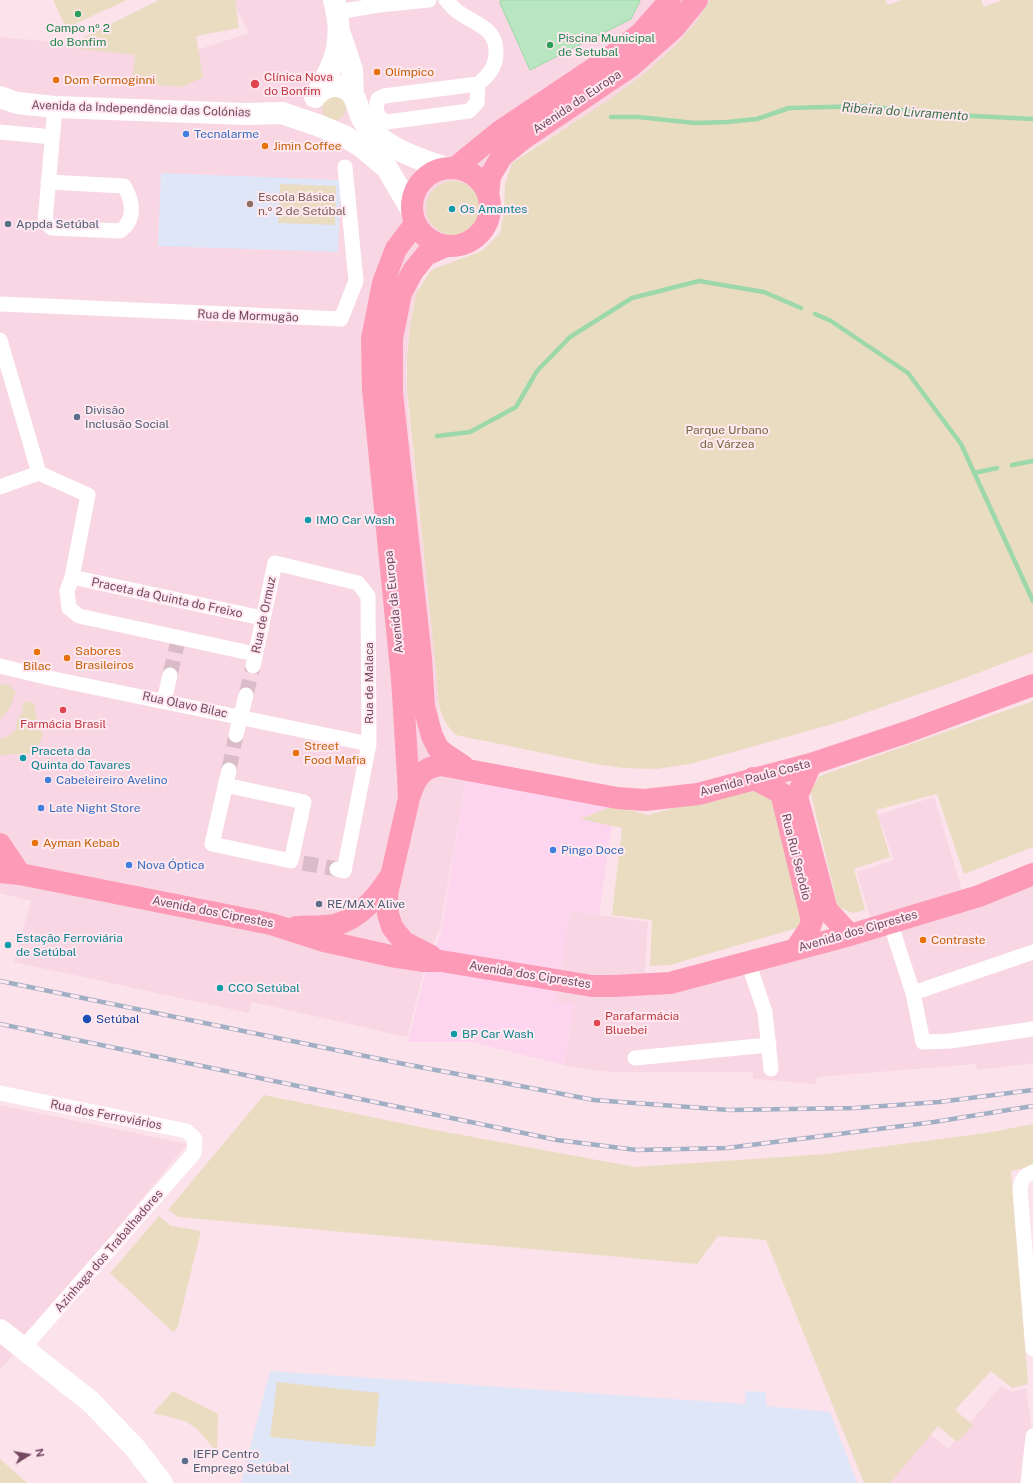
<!DOCTYPE html>
<html>
<head>
<meta charset="utf-8">
<style>
	body { margin:0 }
	#map { position:relative; width:1033px; height:1483px; overflow:hidden; background:#fce2ea; font-family:"Public Sans",sans-serif }
	canvas { display:block }
	.north { position:absolute; left:8px; top:1435px; width:40px; height:40px; -webkit-text-stroke:3px #ffe8f0; paint-order:stroke; rotate:79deg; font-size:11px; font-weight:700; line-height:16px; text-align:center; color:#744861 }
	.north::after { content:''; display:block; margin:auto; width:14px; height:18px; background:#744861; clip-path:polygon(50% 0,100% 100%,50% 72%,0 100%) }
</style>
</head>
<body>
<div id="map">
<canvas width="1033" height="1483"></canvas>
<div class="north">N</div>
</div>
<script>
const context = document.querySelector('canvas').getContext('2d');
context.lineJoin = 'round';
function paint(path, color) {
  context.fillStyle = color;
  context.fill(path, 'evenodd');
}
function trace(path, color, width, dash) {
  context.strokeStyle = color;
  context.lineWidth = width;
  context.lineCap = dash ? 'butt' : 'round';
  context.setLineDash(dash || []);
  context.stroke(path);
}
function label(font, color, halo, rows, align = 'center') {
  context.font = font + ' "Public Sans",sans-serif';
  context.lineWidth = 4;
  context.setLineDash([]);
  context.textBaseline = 'middle';
  context.strokeStyle = halo;
  context.fillStyle = color;
  for (const [text, x, y, turn = 0] of rows) {
    context.save();
    context.translate(x, y);
    context.rotate((+turn || 0) * Math.PI / 180);
    context.textAlign = isNaN(turn) ? turn : align;
    if (halo) context.strokeText(text, 0, 0);
    context.fillText(text, 0, 0);
    context.restore();
  }
}
paint(new Path2D(`
	M232 0H712L700 18 676 45 645 73 610 99 524 153 475 195 454 220 436 247 422 276 413 304 408 336 406 370 408 415 437 676 439 719 438 759 468 768 440 928 425 966 407 1037 252 1002 249 1013 14 962 31 901 0 893V37L185 54 249 33Z
	M934 797 967 907 1033 881V1063L977 1070 976 1064 817 1077 816 1084 754 1079 752 1072H615L591 1070 564 1065 574 1005 556 1003 570 911 648 922 643 997 875 934 857 872 894 860 878 815Z
	M0 1105 187 1144 0 1370Z
	M1000 1387 1013 1392 1026 1388 1033 1441V1483H880L924 1429 948 1449Z`), '#f9d6e3');
paint(new Path2D(`
	M468 768 605 796 612 824 599 915 570 911 556 1003 574 1004 564 1065 471 1042H408L426 970 441 933Z`), '#fdd5ee');
paint(new Path2D(`
	M161 173 341 180 338 252 158 246Z
	M270 1371 745 1404 746 1391 766 1392V1406L830 1412 857 1483H241Z`), '#dfe6f8');
paint(new Path2D(`
	M53 0H127L66 28Z
	M159 0H235L239 28 196 36 203 77 183 87 132 83 135 55 65 47Z
	M710 0H885L888 5 901 0H981L984 7 1002 0H1033V652L954 682 836 723 690 764 656 769 623 768 596 764 456 735C436 715 438 697 436 671L407 390V358L410 325 416 294 431 270 482 251 500 233 504 213 505 184 512 163 610 99 645 73 676 45 697 21Z
	M322 108a12 12 0 1 1 24 0a12 12 0 1 1-24 0Z
	M426 208a27 27 0 1 1 54 0a27 27 0 1 1-54 0Z
	M280 184 336 186 335 225 278 223Z
	M8 684 16 692 10 707 0 720V685Z
	M28 701 34 704 37 720 43 734 39 745 31 754H11L0 756V739L8 736 12 732 16 731 17 720 22 714 23 703Z
	M1033 701V847L964 874 937 794 876 810 890 857 854 869 865 910 853 913 838 907 810 790 820 776Z
	M761 789 776 800 805 913 797 928 670 965 650 966 652 920 612 915 622 828 580 819 613 806 648 815 729 794Z
	M264 1095 435 1130 635 1167 826 1154 986 1133 1033 1124V1166L1011 1171 1028 1384 1012 1388 991 1371 955 1410 973 1425 957 1442 938 1426 890 1483H864L766 1240 718 1236 697 1264 178 1217 168 1210Z
	M159 1216 171 1226 201 1231 177 1329 173 1332 110 1273Z
	M277 1382 379 1393 375 1447 270 1437Z
	M173 1391 218 1414 217 1452 197 1429 185 1421 153 1413Z
	M0 1459 27 1483H0Z`), '#eadcc1');
const water = new Path2D(`
	M501 0H640V1L631 19 530 70 500 3Z`);
paint(water, '#b7e6c1');
trace(water, '#9dd8aa', 1);
trace(new Path2D(`
	M611 117H638L695 123 727 122 757 119 789 108 868 106 934 114 1033 119
	M815 314 831 321 908 373 961 444 1033 601
	M437 436 470 432 516 407 537 371 570 337 632 298 699 281 764 292 801 308
	M1012 465 1033 461
	M974 473 997 468`), '#9dd8aa', 4.5);
trace(new Path2D(`
	M170 675 177 645
	M246 695 253 666
	M229 770 236 735
	M303 863 337 869`), '#dabcc8', 15, [15, 8]);
trace(new Path2D(`
	M446 0C450 4 453 8 457 11 474 24 497 27 496 53 496 67 488 76 478 84L384 96 378 99C375 109 376 118 387 122L469 111 477 103 478 84
	M337 12 379 5 429 0
	M0 132 52 137
	M48 182 124 186C133 201 136 220 120 231L52 228 45 222 55 107
	M0 304 341 319 356 281 345 167
	M0 340 39 473
	M0 487 39 473 88 495 72 577
	M255 654 79 616 69 608 67 591 72 577 262 618
	M0 666 54 679 369 744
	M253 666 275 563 358 583 368 596 369 744 344 871 337 869
	M164 701 170 675
	M236 735 246 695
	M225 785 304 802 291 861 212 844 229 770
	M890 922 913 993 923 1042 950 1041 1033 1029
	M748 962 765 1012 771 1069
	M913 993 1033 952
	M635 1058 769 1045
	M0 1093 187 1131 195 1139 194 1153 23 1348
	M1033 1172C1023 1176 1021 1181 1020 1190L1033 1349
	M1028 1483 1033 1436`), '#fff', 15);
trace(new Path2D(`
	M340 34 352 70 353 95
	M317 94C326 86 338 83 348 90 358 97 357 110 363 120 379 146 419 160 447 168
	M0 97 17 103 55 107 246 114 282 113 320 126 346 137 362 147 387 168 412 211
	M315 97C336 63 345 40 334 0
	M0 1330 91 1402 135 1448 162 1483`), '#fff', 22);
trace(new Path2D(`
	M412 207a39 39 0 1 1 78 0a39 39 0 1 1-78 0Z
	M455 168 499 132 608 59 642 32 670 0
	M488 195 490 176 502 156 524 138 631 66 674 28 697 0
	M415 224 396 249 383 283 372 339 373 389 402 679 408 776 409 798 387 894 388 914 392 927 404 942 431 956
	M446 246 426 255 413 271 401 293 392 339V393L421 658 424 707 432 736 438 748 445 754 463 766
	M811 764 797 796 827 910 850 935
	M753 778 781 793 812 921 809 929 797 947
	M410 795C416 777 422 768 441 765L617 798 645 800 698 794 811 764 907 732 1033 685
	M0 844 20 874
	M0 872 20 874 271 924 324 941 391 956 424 961H441L592 986H614L670 983 850 935 979 896 1033 874
	M296 927C308 926 321 927 334 925 359 920 377 897 390 877`), '#fc9ab7', 22);
const rail = new Path2D(`
	M0 981 399 1063 594 1100 729 1110 855 1108 939 1102 1033 1090
	M0 1024 557 1140 637 1150 727 1148 934 1122 1033 1106`);
trace(rail, '#a1afc5', 4.5);
trace(rail, '#ffe8f0', 3, [9]);
for (const [x, y, r, color] of [
	[78,14,4,"#2e9e5b"],
	[550,45,4,"#2e9e5b"],
	[377,72,4,"#e8710a"],
	[56,80,4,"#e8710a"],
	[255,84,5,"#e0444e"],
	[186,134,4,"#3f7fe0"],
	[265,146,4,"#e8710a"],
	[250,204,4,"#8d6e63"],
	[452,209,4,"#0f9aa8"],
	[8,224,4,"#5c6f8a"],
	[77,417,4,"#5c6f8a"],
	[308,520,4,"#0f9aa8"],
	[37,652,4,"#e8710a"],
	[67,658,4,"#e8710a"],
	[63,710,4,"#e0444e"],
	[296,753,4,"#e8710a"],
	[23,758,4,"#0f9aa8"],
	[48,780,4,"#3f7fe0"],
	[41,808,4,"#3f7fe0"],
	[35,843,4,"#e8710a"],
	[553,850,4,"#3f7fe0"],
	[129,865,4,"#3f7fe0"],
	[319,904,4,"#5c6f8a"],
	[923,940,4,"#e8710a"],
	[8,945,4,"#0f9aa8"],
	[220,988,4,"#0f9aa8"],
	[87,1019,5,"#1a4fb4"],
	[597,1023,4,"#e0444e"],
	[454,1034,4,"#0f9aa8"],
	[185,1461,4,"#5c6f8a"]
]) {
  const dot = new Path2D();
  dot.arc(x, y, r, 0, 2 * Math.PI);
  context.fillStyle = color;
  context.fill(dot);
  trace(dot, '#ffe8f0', 1.5);
}
label('12px', '#27864d', '#ffe8f0', [
	["Campo nº 2",78,28],
	["do Bonfim",78,42],
	["Piscina Municipal",558,38,"left"],
	["de Setubal",558,52,"left"]
]);
label('12px', '#c56008', '#ffe8f0', [
	["Olímpico",385,72],
	["Dom Formoginni",64,80],
	["Jimin Coffee",273,146],
	["Sabores",75,651],
	["Brasileiros",75,665],
	["Bilac",37,666,"center"],
	["Street",304,746],
	["Food Mafia",304,760],
	["Ayman Kebab",43,843],
	["Contraste",931,940]
], 'left');
label('12px', '#be3a42', '#ffe8f0', [
	["Clínica Nova",264,77],
	["do Bonfim",264,91],
	["Farmácia Brasil",63,724,"center"],
	["Parafarmácia",605,1016],
	["Bluebei",605,1030]
], 'left');
label('12px', '#744861', '#ffe8f0', [
	["Avenida da Europa",577,102,-34],
	["Avenida da Independência das Colónias",141,109,2],
	["Rua de Mormugão",248,316,2],
	["Praceta da Quinta do Freixo",167,598,12],
	["Avenida da Europa",394,602,-96],
	["Rua de Ormuz",264,615,-78],
	["Rua de Malaca",369,683,-90],
	["Rua Olavo Bilac",185,705,12],
	["Avenida Paula Costa",755,778,-15],
	["Rua Rui Serôdio",796,857,76],
	["Avenida dos Ciprestes",213,912,11],
	["Avenida dos Ciprestes",858,931,-16],
	["Avenida dos Ciprestes",530,975,9],
	["Rua dos Ferroviários",106,1115,11],
	["Azinhaga dos Trabalhadores",109,1251,-49]
]);
label('12px', '#366cbe', '#ffe8f0', [
	["Tecnalarme",194,134],
	["Cabeleireiro Avelino",56,780],
	["Late Night Store",49,808],
	["Pingo Doce",561,850],
	["Nova Óptica",137,865]
], 'left');
label('12px', '#785e54', '#ffe8f0', [
	["Escola Básica",258,197],
	["n.º 2 de Setúbal",258,211]
], 'left');
label('12px', '#0d838f', '#ffe8f0', [
	["Os Amantes",460,209],
	["IMO Car Wash",316,520],
	["Praceta da",31,751],
	["Quinta do Tavares",31,765],
	["Estação Ferroviária",16,938],
	["de Setúbal",16,952],
	["CCO Setúbal",228,988],
	["BP Car Wash",462,1034]
], 'left');
label('12px', '#4e5e75', '#ffe8f0', [
	["Appda Setúbal",16,224],
	["Divisão",85,410],
	["Inclusão Social",85,424],
	["RE/MAX Alive",327,904],
	["IEFP Centro",193,1454],
	["Emprego Setúbal",193,1468]
], 'left');
label('12px', '#74683e', '#ffe8f0', [
	["Parque Urbano",727,430],
	["da Várzea",727,444]
]);
label('12px', '#164399', '#ffe8f0', [
	["Setúbal",96,1019]
], 'left');
label('italic 13px', '#397347', '#ffe8f0', [
	["Ribeira do Livramento",905,112,4]
]);
</script>
</body>
</html>
